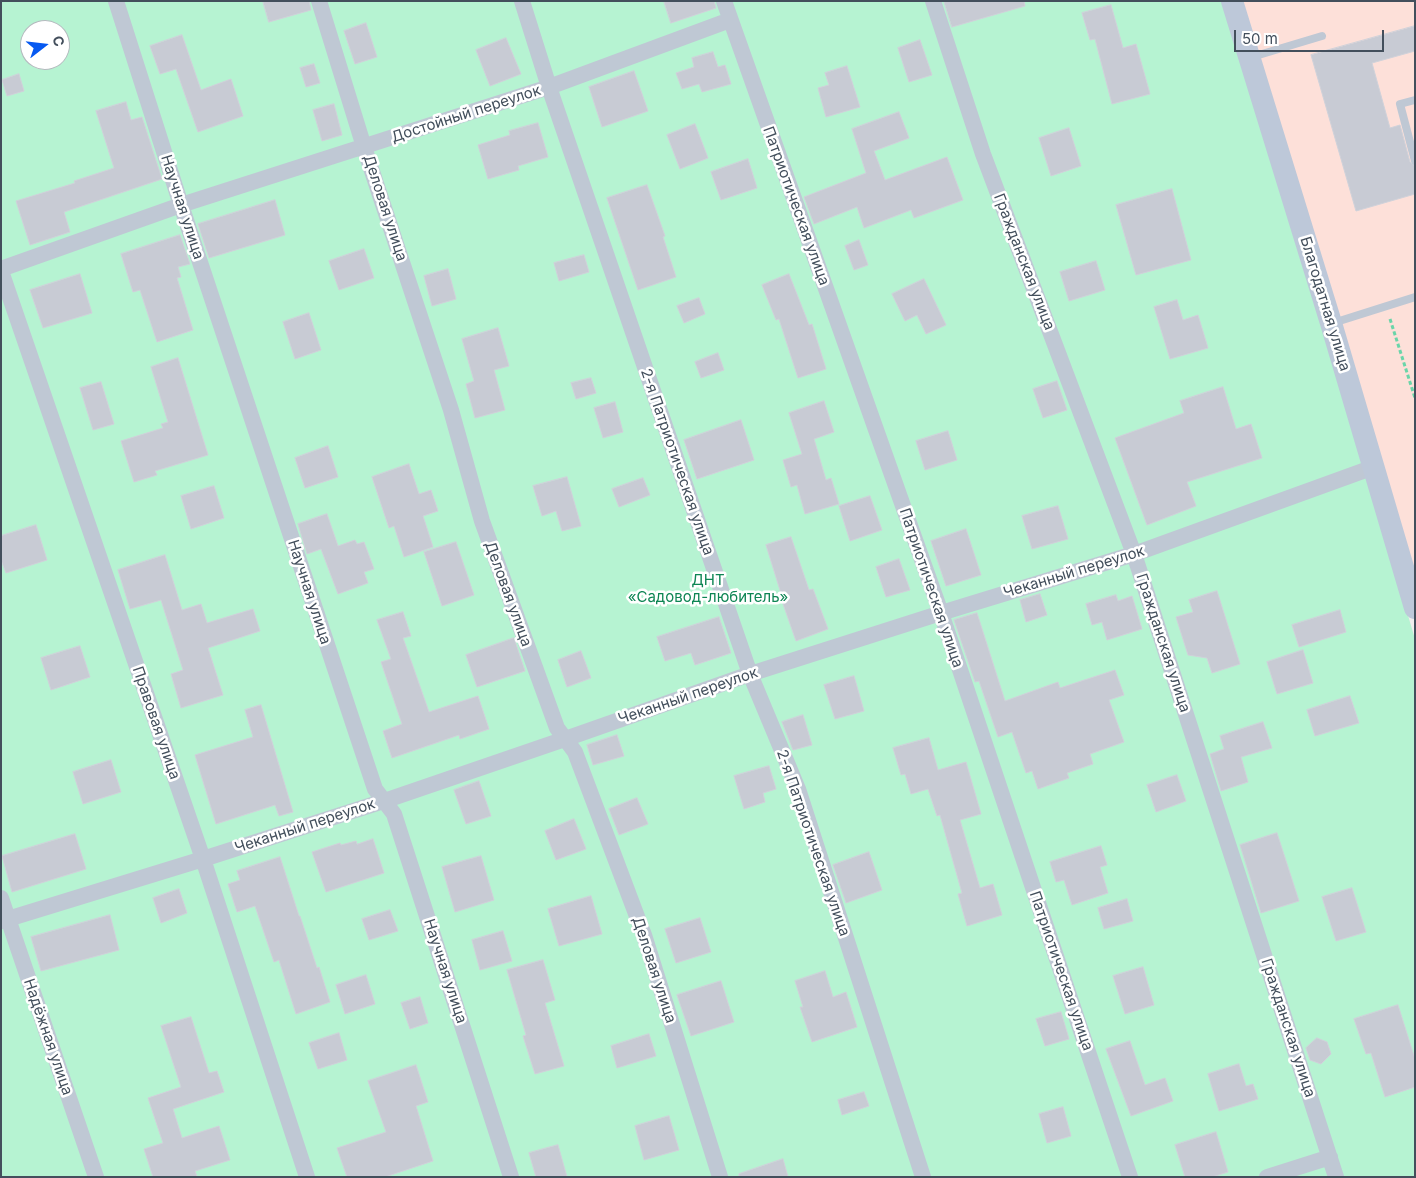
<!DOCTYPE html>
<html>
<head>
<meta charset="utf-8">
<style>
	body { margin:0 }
	#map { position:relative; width:1416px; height:1178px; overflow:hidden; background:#f0eded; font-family:Inter,sans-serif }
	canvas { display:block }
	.frame { position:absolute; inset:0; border:2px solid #434f5c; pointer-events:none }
	.north { position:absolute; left:20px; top:20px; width:50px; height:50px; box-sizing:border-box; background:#fff; border:1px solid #b4b9be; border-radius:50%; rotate:74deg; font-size:14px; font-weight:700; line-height:20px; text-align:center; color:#434f5c }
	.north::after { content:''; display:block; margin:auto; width:18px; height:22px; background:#0659f1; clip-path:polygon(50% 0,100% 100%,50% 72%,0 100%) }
	.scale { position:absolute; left:1234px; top:30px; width:150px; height:22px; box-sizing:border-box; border:2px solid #434f5c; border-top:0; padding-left:6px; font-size:15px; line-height:18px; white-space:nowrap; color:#434f5c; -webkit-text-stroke:4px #fff; paint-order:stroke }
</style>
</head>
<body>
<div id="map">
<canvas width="1416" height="1178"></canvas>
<div class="frame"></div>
<div class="north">С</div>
<div class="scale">50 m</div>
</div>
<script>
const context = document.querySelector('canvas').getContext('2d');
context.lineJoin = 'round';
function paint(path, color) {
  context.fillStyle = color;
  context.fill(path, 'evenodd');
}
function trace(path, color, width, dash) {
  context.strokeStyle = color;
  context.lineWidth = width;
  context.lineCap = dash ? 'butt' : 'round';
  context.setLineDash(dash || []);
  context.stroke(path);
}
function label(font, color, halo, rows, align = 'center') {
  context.font = font + ' Inter,sans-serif';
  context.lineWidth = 5;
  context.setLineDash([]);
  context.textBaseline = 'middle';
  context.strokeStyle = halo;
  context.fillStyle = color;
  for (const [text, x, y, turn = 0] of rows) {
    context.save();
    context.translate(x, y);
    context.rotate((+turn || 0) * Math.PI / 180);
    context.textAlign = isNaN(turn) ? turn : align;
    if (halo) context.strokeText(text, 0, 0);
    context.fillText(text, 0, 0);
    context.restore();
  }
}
paint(new Path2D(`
	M1243 1H1415V576Z`), '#fde0d9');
paint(new Path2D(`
	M1 1H1226L1415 639V1177H1ZM30 30H60V60H30Z`), '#b6f3d2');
const building = new Path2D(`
	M263 1H309L311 10 269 22Z
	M664 1H714L716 8 671 23Z
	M944 1H1024L1025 6 952 27Z
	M1111 5 1123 48 1136 44 1150 94 1112 104 1095 39 1090 40 1082 13Z
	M366 23 377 57 355 64 344 31Z
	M1415 26V51L1372 63 1390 128 1400 125 1410 162 1415 166V194L1356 211 1311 55Z
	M182 35 201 90 231 79 243 116 198 132 176 69 160 74 150 46Z
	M506 38 521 74 490 86 476 50Z
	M920 40 932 75 909 82 898 48Z
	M713 52 718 67 725 65 731 84 702 92 699 84 682 89 676 73 694 67 692 58Z
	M314 64 320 83 306 87 300 68Z
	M847 66 860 107 826 117 818 88 829 85 825 73Z
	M634 71 648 111 602 127 589 87Z
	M19 74 24 91 7 96 2 80Z
	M126 102 131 120 142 117 162 179 64 212 70 232 30 245 16 201 75 183 74 181 114 168 96 111Z
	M334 104 342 135 322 141 313 110Z
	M899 112 909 138 874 151 885 180 947 157 963 200 914 218 911 210 864 228 857 207 814 224 804 197 866 173 852 129Z
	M538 123 548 157 518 166 519 170 488 179 478 145 510 135 509 131Z
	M695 124 708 158 680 169 667 135Z
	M1069 128 1081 166 1051 176 1039 138Z
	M748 159 757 188 721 200 711 172Z
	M647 185 665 236 663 237 676 277 638 290 607 198Z
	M1172 189 1191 260 1136 275 1116 205Z
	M275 200 285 235 209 258 198 224Z
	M180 235 190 264 178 267 181 277 177 278 193 330 157 342 140 290 133 292 121 254Z
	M859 240 868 265 854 270 845 246Z
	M364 249 374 278 339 290 329 261Z
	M584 255 589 272 559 281 554 263Z
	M1096 261 1105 290 1069 301 1060 272Z
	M448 269 456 299 432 306 424 276Z
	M80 274 92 313 43 328 30 290Z
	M789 274 809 325 812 324 826 369 798 378 779 319 776 320 762 285Z
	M924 279 946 325 926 334 917 315 905 321 892 294Z
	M699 298 705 314 684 323 677 306Z
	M1177 300 1183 320 1198 315 1208 348 1170 359 1154 307Z
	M309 313 321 350 295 359 283 322Z
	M498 328 509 366 494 370 505 410 475 418 466 384 474 381 462 339Z
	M718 353 724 370 701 378 695 362Z
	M178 358 208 455 155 471 157 475 134 482 121 441 163 428 161 424 168 422 151 367Z
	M591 378 596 393 576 399 571 383Z
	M1057 381 1067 410 1043 418 1033 389Z
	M101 382 114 424 93 430 80 388Z
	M1223 387 1236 429 1251 424 1262 458 1187 482 1196 506 1147 525 1115 438 1184 413 1180 401Z
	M824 401 834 432 814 439 826 480 831 478 839 504 805 514 797 485 791 487 783 460 802 454 789 413Z
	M615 402 623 432 603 438 594 408Z
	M741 420 754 460 697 479 684 440Z
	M948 431 957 460 925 470 916 441Z
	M328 446 338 477 305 488 295 458Z
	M409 464 419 494 431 490 438 511 423 516 433 547 404 557 394 526 389 528 372 477Z
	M567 477 581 526 562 531 556 511 542 516 533 486Z
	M643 478 650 495 619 507 612 489Z
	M214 486 224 518 191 529 181 496Z
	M870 496 882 530 850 541 839 506Z
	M1058 506 1068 539 1032 549 1022 516Z
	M327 514 338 546 355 540 357 544 364 542 374 569 364 572 368 583 338 594 321 549 307 554 298 524Z
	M36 525 47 560 6 573 1 560V536Z
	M966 529 981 575 946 586 931 541Z
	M791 537 809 590 813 589 828 629 796 641 782 601 783 600 766 545Z
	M456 542 474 595 442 606 424 552Z
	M165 555 182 610 201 604 207 623 253 609 260 631 208 648 223 695 181 708 171 674 183 670 161 600 130 609 118 570Z
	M899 559 910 590 886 597 876 567Z
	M1217 591 1240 664 1212 673 1207 658 1188 655 1176 617 1193 612 1189 600Z
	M1040 594 1047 615 1026 622 1020 600Z
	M1116 595 1118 601 1132 596 1142 629 1107 640 1102 622 1092 625 1086 604Z
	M1340 610 1346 632 1299 647 1292 625Z
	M403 612 411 636 403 638 429 712 478 696 489 729 460 739 459 735 392 758 383 731 402 724 381 662 391 659 377 620Z
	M977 613 1005 701 1058 682 1060 688 1115 670 1124 695 1109 700 1124 742 1090 754 1093 764 1067 773 1069 778 1038 789 1032 771 1026 773 1012 732 998 737 979 681 975 682 954 620Z
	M719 617 731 653 695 665 691 653 665 661 657 637Z
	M514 638 525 671 477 687 466 655Z
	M80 646 90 677 51 690 41 658Z
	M1303 650 1313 683 1277 694 1267 662Z
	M581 651 591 678 567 687 558 660Z
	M854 676 864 711 835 719 824 685Z
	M1350 696 1359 723 1315 736 1307 710Z
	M261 705 293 812 279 816 275 805 216 824 195 755 253 737 245 710Z
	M803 715 812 745 793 750 782 722Z
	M1263 722 1272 748 1241 757 1248 782 1221 791 1210 754 1224 749 1220 736Z
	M617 735 624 756 593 765 587 745Z
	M929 738 938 770 966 762 981 814 960 820 980 888 993 884 1002 915 967 926 958 894 962 893 940 815 937 816 928 789 911 794 905 774 901 775 893 748Z
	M111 760 121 792 83 804 73 772Z
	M769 766 776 789 763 793 765 802 744 809 734 776Z
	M1177 775 1186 801 1156 812 1147 785Z
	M479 781 491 816 466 824 454 790Z
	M637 798 648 824 619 835 609 809Z
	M574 819 586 849 556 860 545 831Z
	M1277 833 1299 901 1261 913 1240 845Z
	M75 834 86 869 12 892 2 856Z
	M373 839 384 873 326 892 312 852 340 843 341 845 356 841 357 844Z
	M1101 846 1107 865 1100 867 1108 893 1072 905 1064 880 1056 882 1050 862Z
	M869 852 882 890 846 903 833 865Z
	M481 856 494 900 455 912 442 867Z
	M280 857 299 916H300L317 968 319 967 330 1002 296 1014 279 960 274 962 255 906 237 912 228 884 240 880 237 871Z
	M1352 888 1366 932 1336 941 1322 897Z
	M179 889 187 913 161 923 153 898Z
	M591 896 602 934 559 946 548 909Z
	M1127 899 1133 921 1104 929 1098 908Z
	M390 910 398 931 369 940 362 919Z
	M110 915 119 950 41 971 31 937Z
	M700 918 711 952 676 963 665 929Z
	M503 931 512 961 480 970 472 940Z
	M543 960 555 1000 545 1003 564 1066 535 1074 523 1036 526 1035 507 970Z
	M1143 967 1154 1005 1125 1014 1113 976Z
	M825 971 833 997 846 992 857 1027 812 1042 800 1007H803L795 981Z
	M366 975 375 1004 345 1014 336 985Z
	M721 981 734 1022 691 1036 677 995Z
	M420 997 428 1023 410 1029 401 1003Z
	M1398 1005 1415 1059V1087L1385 1097 1371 1053 1366 1054 1354 1019Z
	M1061 1012 1069 1039 1045 1046 1036 1019Z
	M191 1017 209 1073 217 1071 224 1092 173 1109 182 1138 219 1126 230 1160 195 1171 197 1177H153L144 1149 163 1143 148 1098 181 1087 161 1026Z
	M339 1033 347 1060 318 1069 309 1043Z
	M649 1034 656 1056 617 1068 611 1046Z
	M1317 1038 1327 1042 1331 1054 1321 1064 1310 1060 1306 1048Z
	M1130 1041 1145 1085 1165 1078 1173 1101 1131 1116 1106 1049Z
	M1239 1064 1246 1086 1253 1084 1258 1099 1219 1111 1208 1074Z
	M416 1065 428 1102 416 1106 433 1161 385 1177H347L337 1148 386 1132 368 1081Z
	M864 1092 869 1106 842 1115 838 1100Z
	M1063 1107 1071 1136 1047 1143 1039 1114Z
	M669 1116 679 1150 644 1160 635 1126Z
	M1216 1132 1228 1172 1212 1177H1185L1175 1145Z
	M558 1145 567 1177H536L529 1153Z
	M783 1159 788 1177H739V1174Z`);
paint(building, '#c8cbd4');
trace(building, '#d0d2da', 1);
trace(new Path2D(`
	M1390 319 1415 398`), '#6ad5a9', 3, [4, 2.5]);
trace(new Path2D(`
	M1252 57 1322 36
	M1415 100 1400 104 1415 161
	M1333 323 1415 297`), '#bfc8d4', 8);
trace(new Path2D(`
	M116 1 181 205 375 789 394 814 511 1177
	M319 1 364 147 451 410 482 521 557 728 575 752 644 935 720 1177
	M522 1 549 87 750 674 798 789 923 1177
	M724 1 941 613 1130 1177
	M933 1 983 154 1134 554 1336 1177
	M1 269 181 205 549 87 730 20
	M1 271 203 859 307 1177
	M1 898 96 1177
	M1 921 203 859 384 801 565 739 750 674 941 613 1134 554 1374 467
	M1267 1177 1330 1157`), '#bfc8d4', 16);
trace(new Path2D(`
	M1232 1 1331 323 1415 608`), '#bdc8d9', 22);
label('15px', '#434f5c', '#fff', [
	["Достойный переулок",466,114,-18],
	["Патриотическая улица",796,206,70],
	["Научная улица",182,207,72],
	["Деловая улица",385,208,72],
	["Гражданская улица",1024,262,69],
	["Благодатная улица",1325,304,73],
	["2-я Патриотическая улица",677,462,71],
	["Чеканный переулок",1074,572,-17],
	["Патриотическая улица",931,588,71],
	["Научная улица",309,592,72],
	["Деловая улица",508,594,70],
	["Гражданская улица",1163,643,72],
	["Чеканный переулок",688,696,-19],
	["Правовая улица",156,723,71],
	["Чеканный переулок",305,826,-18],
	["2-я Патриотическая улица",813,843,71],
	["Деловая улица",654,970,72],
	["Научная улица",445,971,72],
	["Патриотическая улица",1061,971,71],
	["Гражданская улица",1288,1028,72],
	["Надёжная улица",48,1037,71]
]);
label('15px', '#0d8553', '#fff', [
	["ДНТ",708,580],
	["«Садовод-любитель»",708,597]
]);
</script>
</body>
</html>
